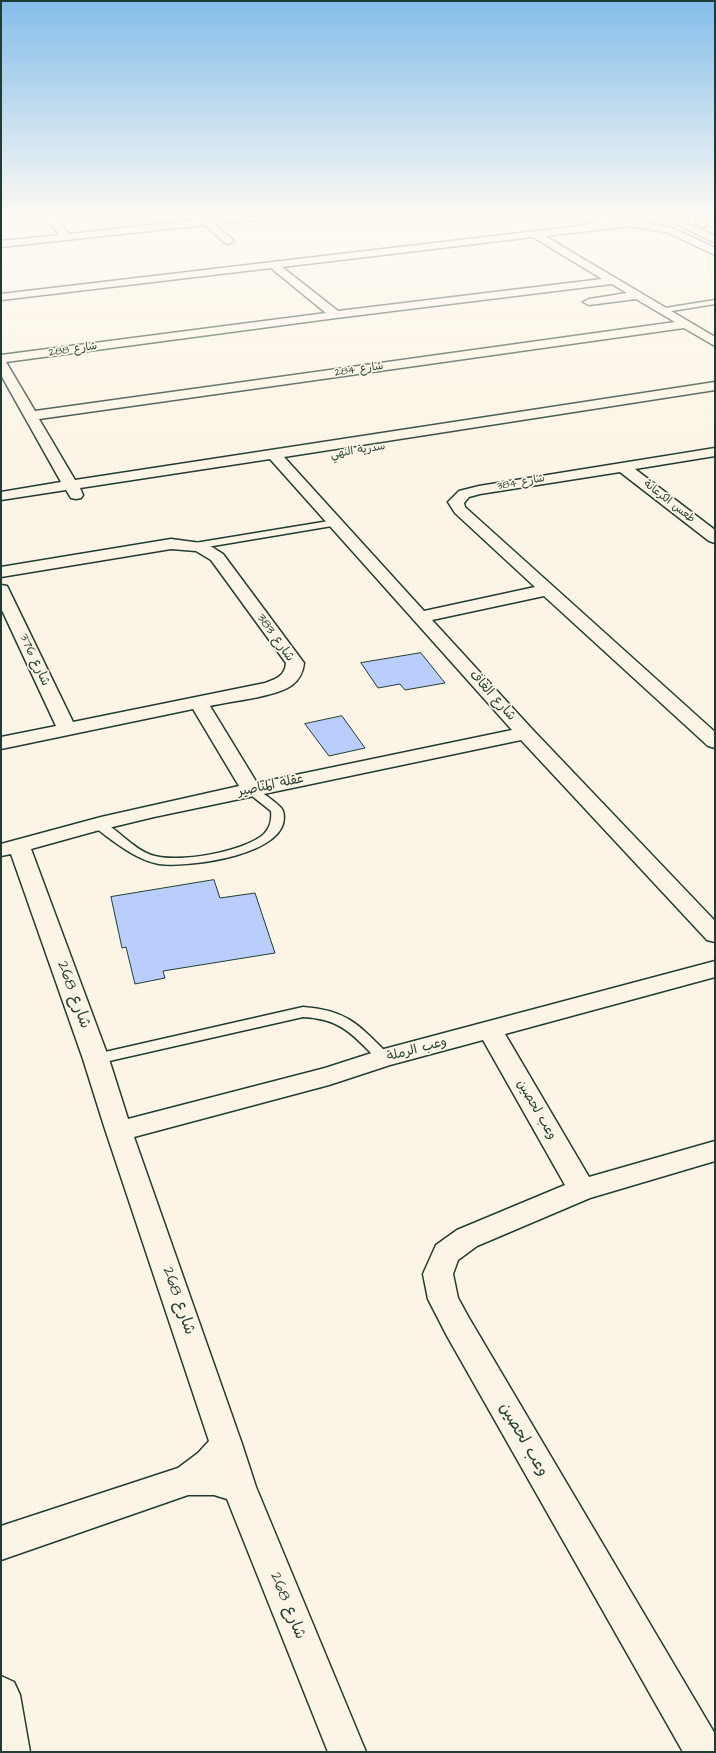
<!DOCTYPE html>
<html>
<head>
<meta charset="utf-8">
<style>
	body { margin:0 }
	#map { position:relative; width:716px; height:1753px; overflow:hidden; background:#fcf5e5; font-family:"Architects Daughter",sans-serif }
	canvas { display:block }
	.frame { position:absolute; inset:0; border:2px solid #1f3d34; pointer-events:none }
</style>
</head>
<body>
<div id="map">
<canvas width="716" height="1753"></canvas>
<div class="frame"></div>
</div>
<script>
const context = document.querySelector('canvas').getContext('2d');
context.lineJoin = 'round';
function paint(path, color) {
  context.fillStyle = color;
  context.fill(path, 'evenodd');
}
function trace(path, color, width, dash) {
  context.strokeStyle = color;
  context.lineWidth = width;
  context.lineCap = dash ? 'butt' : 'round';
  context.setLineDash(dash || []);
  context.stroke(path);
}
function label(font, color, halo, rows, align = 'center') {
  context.font = font + ' "Architects Daughter","Playpen Sans Arabic",sans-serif';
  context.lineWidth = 3.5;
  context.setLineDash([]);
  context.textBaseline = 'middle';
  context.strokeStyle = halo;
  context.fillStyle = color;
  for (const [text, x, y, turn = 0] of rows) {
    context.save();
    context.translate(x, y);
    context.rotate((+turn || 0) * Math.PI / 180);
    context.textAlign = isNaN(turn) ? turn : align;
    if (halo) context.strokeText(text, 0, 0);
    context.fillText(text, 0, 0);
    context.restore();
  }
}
const building = new Path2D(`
	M421 653 445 683 405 690 400 684 378 688 361 663Z
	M342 716 365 748 329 756 305 724Z
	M214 880 220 898 255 893 275 953 163 971 165 978 135 984 126 947 122 948 111 897Z`);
paint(building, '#b9cefe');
trace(building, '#1f3d34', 1);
const lane = new Path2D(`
	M715 300V304L665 312 662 310 665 308Z
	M335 520 339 523 338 525 195 549 191 546 195 543Z
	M251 787 255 788C261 792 281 805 283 811 295 855 186 868 159 864 138 860 123 848 106 836 102 832 96 829 92 824L94 822C97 821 100 820 103 822 120 831 132 848 151 855 176 864 244 852 264 834 270 828 272 819 271 811L247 792 245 790 247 788Z
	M303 1007C347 1010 359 1025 389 1055L391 1058 389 1061 384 1063 379 1061C353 1035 342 1019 303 1017L96 1064 91 1062 89 1059 91 1056 96 1054Z`);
const street = new Path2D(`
	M45 216H55L69 234 199 220 195 216H205L209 219 239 216H268L263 219 215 224 234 241 229 244 225 243 205 225 1 247V241L59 235Z
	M645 216H657L646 223 673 228 715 248V255L666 232 631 226 545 236 715 337V346L684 328 39 419 75 480 715 382V390L284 457 424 611 535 587 455 513 448 502 459 491 479 486 715 448V456L635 469 715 530V543L709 541 620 472 480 494 469 497 464 503 465 507 715 732V748L708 746 544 596 432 620 532 729 715 921V942L707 940 521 740 154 817 96 831 31 849 109 1059 128 1119 325 1068 384 1049 715 961V977L505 1034 589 1177 715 1141V1161L590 1198 477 1246 458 1260 453 1274 458 1298 469 1318 715 1734V1752H683L447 1336 428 1299 423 1274 436 1245 457 1230 565 1185 483 1040 390 1065 329 1085 134 1137 242 1444 256 1487 366 1752H328L227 1499 214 1495H188L1 1560V1526L178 1468 198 1453 209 1441 104 1126 83 1059 11 854 1 856V844L101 817 239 786 193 709 1 749V737L56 726 1 608V585L7 586 9 590 73 722 265 683C276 679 285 676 286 663L211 560 196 551 171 549 1 577V567L171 539 201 543 212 547 223 554 304 663C303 672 300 679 292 685 276 697 231 701 210 706L257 783 512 730 270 459 80 488 83 495 81 498 76 499 71 498 66 490 1 500V492L61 482 1 375V355L326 313 271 268 1 300V294L629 220ZM533 237 602 279 338 311 282 267ZM612 284 627 293 589 299 583 302 589 305 636 299 675 322 35 411 6 362 336 318Z
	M698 216H709L705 220 707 224 706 226 702 227 698 226 695 219Z
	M1 1676 14 1682 20 1695 30 1752H1Z`);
const secondary = new Path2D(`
	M622 216H635L628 220 581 232 576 229 577 227Z
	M660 216H672L715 236V243Z`);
trace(lane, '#1f3d34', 3);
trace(street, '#1f3d34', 3);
trace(secondary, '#1f3d34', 3);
paint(lane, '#fcf5e5');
paint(street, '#fcf5e5');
paint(secondary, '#fcf5e5');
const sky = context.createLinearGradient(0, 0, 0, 461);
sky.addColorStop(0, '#83bdea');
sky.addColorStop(0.47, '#fefaf3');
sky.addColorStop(1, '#fefaf300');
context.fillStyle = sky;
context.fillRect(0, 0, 716, 461);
label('11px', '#1f3d34', '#fcf5e5', [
	["شارع 288",73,350,-8],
	["شارع 284",359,370,-8],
	["سدرية النهي",358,451,-9],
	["شارع 384",521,483,-10],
	["طعس الكرعانة",669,502,38]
]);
label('13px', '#1f3d34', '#fcf5e5', [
	["شارع 383",275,638,55],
	["شارع 376",34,660,65],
	["شارع الغاف",492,696,48],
	["عقلة المناصير",271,786,-12],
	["وعب الرملة",417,1050,-15],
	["وعب لحصين",536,1110,60]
]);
label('16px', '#1f3d34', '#fcf5e5', [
	["شارع 268",73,995,70],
	["شارع 268",178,1301,71],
	["وعب لحصين",523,1440,60],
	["شارع 268",287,1606,68]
]);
</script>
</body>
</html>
